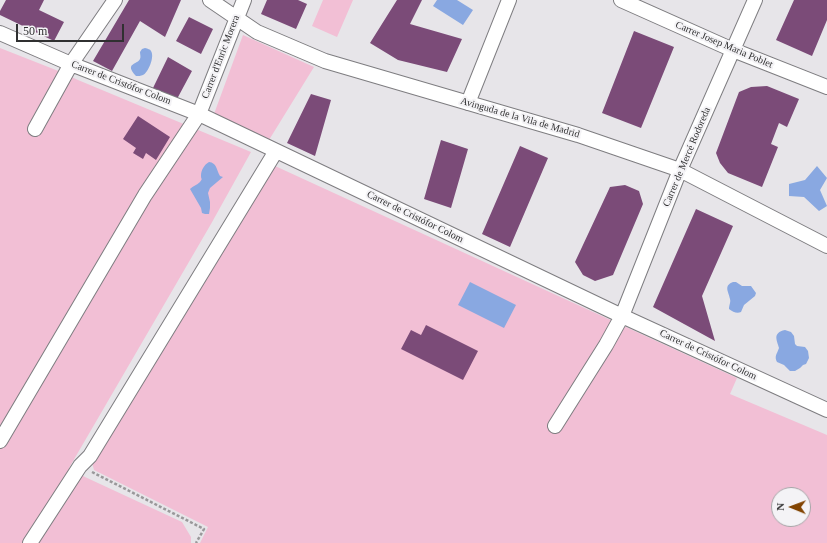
<!DOCTYPE html>
<html>
<head>
<meta charset="utf-8">
<style>
	body { margin:0 }
	#map { position:relative; width:827px; height:543px; overflow:hidden; background:#e7e5e9; font-family:"Times New Roman",serif }
	canvas { display:block }
	.north { position:absolute; left:771px; top:487px; width:40px; height:40px; box-sizing:border-box; background:#f4f3f6; border:1px solid #a6a5a7; border-radius:50%; rotate:271deg; font-size:11px; font-weight:700; line-height:16px; text-align:center; color:#303031 }
	.north::after { content:''; display:block; margin:auto; width:14px; height:18px; background:#824402; clip-path:polygon(50% 0,100% 100%,50% 72%,0 100%) }
	.scale { position:absolute; left:16px; top:24px; width:108px; height:18px; box-sizing:border-box; border:2px solid #303031; border-top:0; padding-left:5px; font-size:12px; line-height:14px; white-space:nowrap; color:#303031; -webkit-text-stroke:3px #f4f3f6; paint-order:stroke }
</style>
</head>
<body>
<div id="map">
<canvas width="827" height="543"></canvas>
<div class="north">N</div>
<div class="scale">50 m</div>
</div>
<script>
const context = document.querySelector('canvas').getContext('2d');
context.lineJoin = 'round';
function paint(path, color) {
  context.fillStyle = color;
  context.fill(path, 'evenodd');
}
function trace(path, color, width, dash) {
  context.strokeStyle = color;
  context.lineWidth = width;
  context.lineCap = dash ? 'butt' : 'round';
  context.setLineDash(dash || []);
  context.stroke(path);
}
function label(font, color, halo, rows, align = 'center') {
  context.font = font + ' "Times New Roman",serif';
  context.lineWidth = 4;
  context.setLineDash([]);
  context.textBaseline = 'middle';
  context.strokeStyle = halo;
  context.fillStyle = color;
  for (const [text, x, y, turn = 0] of rows) {
    context.save();
    context.translate(x, y);
    context.rotate((+turn || 0) * Math.PI / 180);
    context.textAlign = isNaN(turn) ? turn : align;
    if (halo) context.strokeText(text, 0, 0);
    context.fillText(text, 0, 0);
    context.restore();
  }
}
paint(new Path2D(`
	M323 0H353L337 37 312 26Z
	M243 35 314 67 269 140 214 114Z
	M0 48 61 72 78 80 251 152 211 224 69 468 85 477 182 522 191 537V543H0Z
	M262 160 737 378 730 394 827 435V543H200L208 527 94 470 89 451ZM779 495H803V519H779Z`), '#f2bfd5');
paint(new Path2D(`
	M437 0H457L473 10 463 25 433 6Z
	M145 48C148 49 150 49 151 51 155 57 148 73 143 75 141 76 138 76 136 76 124 63 137 65 140 59 141 57 140 54 140 52L142 49Z
	M209 162C217 163 216 169 220 176L223 177 210 188 208 193 210 202V208L209 214H205L202 213 201 208 190 189C193 186 197 185 200 182 203 178 201 180 201 176 201 170 204 165 209 162Z
	M817 166 827 178 820 190 827 206 819 211 804 197 789 196V184L805 180Z
	M470 282 516 305 504 328 458 305Z
	M733 282H736L742 286H751L756 293 755 296 744 305 741 312C737 314 733 312 729 309 729 305 731 302 730 299 729 292 723 286 733 282Z
	M785 330 791 332 794 336 795 344 797 346 805 347 808 351 809 358 806 364 803 365 800 368 795 371H790L784 365 777 362C774 356 777 354 779 348 777 340 772 333 785 330Z`), '#89a8e1');
paint(new Path2D(`
	M6 0H44L39 10 64 22 54 41 0 15V11Z
	M129 0H181L165 37 140 21 112 71 93 61Z
	M267 0H298L307 4 296 29 261 14Z
	M397 0H422L410 24 462 39 447 72 398 60 370 43Z
	M794 0H827V20L812 56 776 40Z
	M189 17 213 29 201 54 176 41Z
	M634 31 674 47 641 128 602 113Z
	M168 57 192 71 177 99 153 88Z
	M767 86 799 99 787 127 779 123 771 144 778 147 762 187 728 173 720 163 716 153 739 92 751 87Z
	M311 94 331 100 315 156 287 143Z
	M138 116 170 137 156 160 146 153 143 159 133 153 136 148 123 139Z
	M441 140 468 149 451 208 424 199Z
	M520 146 548 158 510 247 482 234Z
	M625 185 639 191 643 204 613 275 595 281 583 275 575 262 610 187Z
	M696 209 733 226 702 296 715 341 653 307Z
	M426 325 478 351 463 380 401 349 411 330 421 335Z`), '#7b4b78');
const minor = new Path2D(`
	M210 0 257 32 325 61 578 135 680 170 827 246
	M621 0 733 50 827 87
	M0 33 71 64 199 114 622 316 827 410
	M468 103 509 0
	M35 129 71 64 115 0
	M555 426 606 345 622 316 680 170 755 0
	M0 441 145 195 199 114 244 0
	M30 543 80 466 90 456 276 151`);
trace(minor, '#7e7d80', 16);
trace(new Path2D(`
	M92 472 204 529 196 543`), '#99989a', 2.5, [3, 2]);
trace(minor, '#fff', 14);
label('10px', '#303031', '#f4f3f6', [
	["Carrer Josep Maria Poblet",724,45,23],
	["Carrer d'Enric Morera",221,57,-69],
	["Carrer de Cristófor Colom",121,83,21],
	["Avinguda de la Vila de Madrid",520,118,16],
	["Carrer de Mercé Rodoreda",687,157,-67],
	["Carrer de Cristófor Colom",415,217,26],
	["Carrer de Cristófor Colom",708,355,25]
]);
</script>
</body>
</html>
